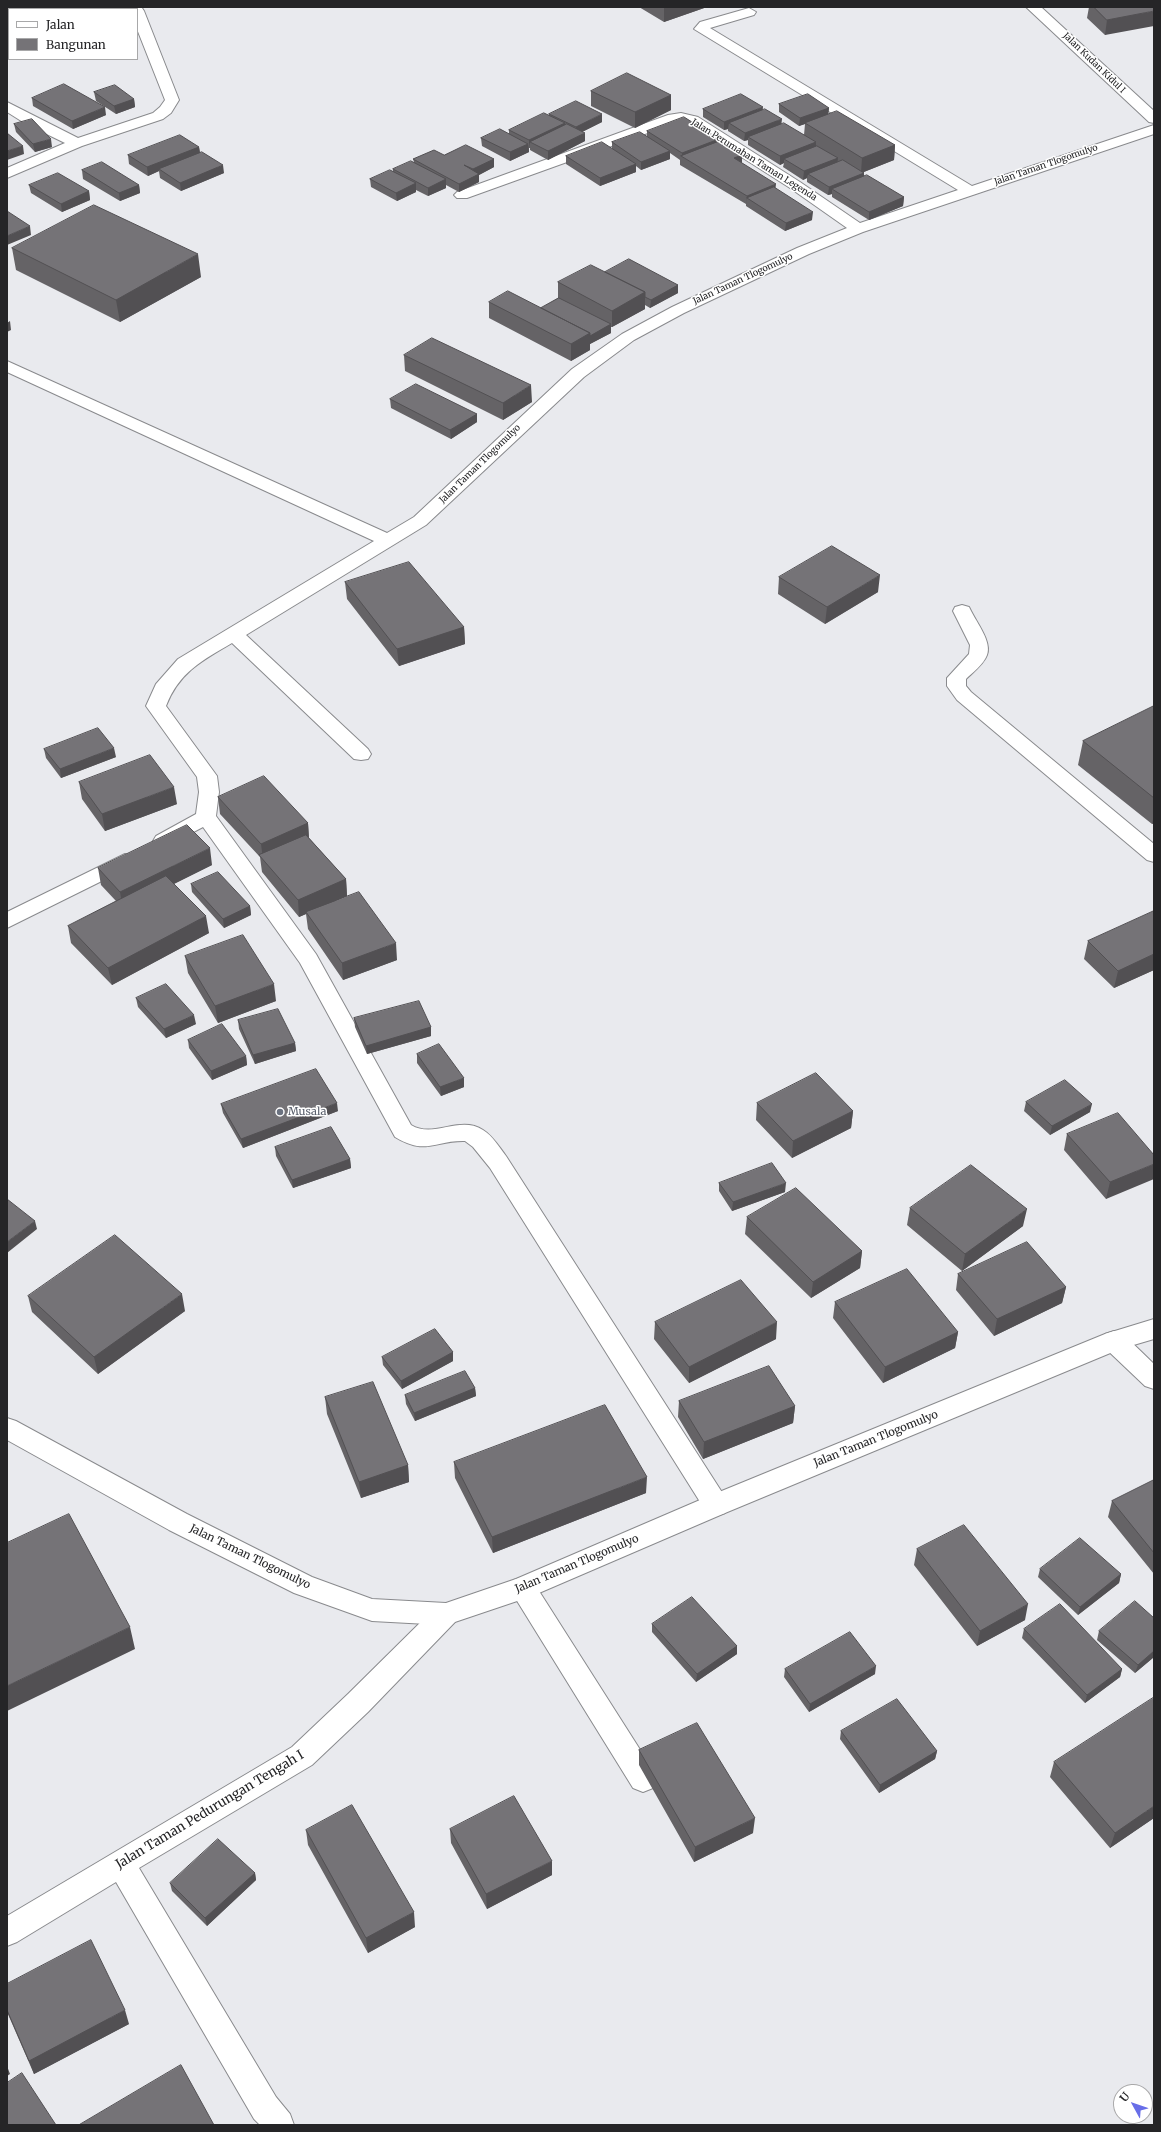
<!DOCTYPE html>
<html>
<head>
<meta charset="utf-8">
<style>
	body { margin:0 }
	#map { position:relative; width:1161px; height:2132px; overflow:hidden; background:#e9eaee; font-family:Merriweather,serif }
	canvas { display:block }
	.frame { position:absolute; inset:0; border:8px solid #252527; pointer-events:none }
	.legend { position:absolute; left:8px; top:8px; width:130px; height:52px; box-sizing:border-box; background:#fff; border:1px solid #a8a8a9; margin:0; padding:5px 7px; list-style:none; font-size:12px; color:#252527 }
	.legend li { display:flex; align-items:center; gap:8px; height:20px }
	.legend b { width:20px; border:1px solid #a8a8a9 }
	.north { position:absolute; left:1113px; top:2084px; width:40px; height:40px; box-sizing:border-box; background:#fff; border:1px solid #a8a8a9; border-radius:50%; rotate:310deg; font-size:11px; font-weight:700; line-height:16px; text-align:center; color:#252527 }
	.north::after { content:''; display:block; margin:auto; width:14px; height:18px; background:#686ee8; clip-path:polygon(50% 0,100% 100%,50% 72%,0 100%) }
</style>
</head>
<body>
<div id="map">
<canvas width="1161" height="2132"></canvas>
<div class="frame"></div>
<ul class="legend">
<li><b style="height:5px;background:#fff"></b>Jalan</li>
<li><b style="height:11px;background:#757377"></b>Bangunan</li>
</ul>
<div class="north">U</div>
</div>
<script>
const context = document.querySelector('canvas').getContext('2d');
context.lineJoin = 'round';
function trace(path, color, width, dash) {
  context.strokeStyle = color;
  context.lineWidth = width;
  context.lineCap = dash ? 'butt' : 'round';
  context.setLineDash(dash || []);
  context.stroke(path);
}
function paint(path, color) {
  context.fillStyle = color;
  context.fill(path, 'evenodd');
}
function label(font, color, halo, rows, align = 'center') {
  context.font = font + ' Merriweather,serif';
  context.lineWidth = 3;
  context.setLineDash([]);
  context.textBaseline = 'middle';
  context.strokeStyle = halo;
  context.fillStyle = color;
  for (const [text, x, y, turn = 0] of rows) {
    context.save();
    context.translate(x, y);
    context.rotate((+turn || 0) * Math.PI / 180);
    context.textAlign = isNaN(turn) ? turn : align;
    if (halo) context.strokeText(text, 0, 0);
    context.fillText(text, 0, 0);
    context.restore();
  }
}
const street = new Path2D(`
	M136 7 142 8 144 11 179 100 171 113 163 119 82 146 7 178V168L65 143 26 124 7 112V102L78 138 153 113 160 107 165 100 137 29V9H131Z
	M1026 7H1041L1154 111V123L1149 122Z
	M749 8 756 12 754 15 710 28 972 186 1154 125V134L863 232 809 254 684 313 634 340 584 377 426 525 246 635 368 749 371 754 368 759 361 760 354 759 232 643C203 660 179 672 166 706L217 776 219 792 216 816 316 954 411 1125C434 1139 459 1115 483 1130 493 1136 499 1147 506 1156L725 1497 729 1505 725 1513 716 1516 707 1513 490 1168 473 1147 465 1141C435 1140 426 1156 395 1137L300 963 203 827 163 848 156 846 153 841 156 836 196 814 199 792 197 777 146 706 156 684 178 659 374 541 7 372V361L387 533 414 517 572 369 622 334 672 307 797 248 847 228 790 188 688 123 681 121 467 198H457L454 195 457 192 668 115 681 113 698 117 800 182 860 223 958 190 694 29 700 22Z
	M962 605 969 607 971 611C977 623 992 642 987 655 984 664 972 673 966 679V686L971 692 1154 844V862L1147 860 957 700 947 686V678L969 654 970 645 953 611 955 607Z
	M125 854 132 856 135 861 132 866 7 928V912Z
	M1114 1331 1123 1334 1154 1364V1389L1145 1386 1105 1348 1102 1341 1105 1334Z
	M523 1577 532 1580 653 1770 657 1779 653 1788 643 1792 633 1788 514 1596 510 1588 514 1580Z
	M446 1603 455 1606 459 1614 455 1622 368 1712 312 1765 139 1868 276 2097 290 2114 294 2125H260L254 2119 116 1882 17 1942 7 1946V1916L292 1747 348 1694 437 1606Z`);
const secondary = new Path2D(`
	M1154 1319V1339L1120 1349 725 1513 532 1596 446 1625 372 1621 294 1593 169 1530 7 1440V1418L16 1421 187 1514 312 1577 372 1599 446 1603 516 1579 707 1497 1105 1334Z`);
trace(street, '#898a8d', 2);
trace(secondary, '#898a8d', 2);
paint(street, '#fff');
paint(secondary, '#fff');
paint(new Path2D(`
	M639 7H707L664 22Z
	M1089 7H1154L1105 35 1087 18Z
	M591 91 671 95V110L635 128 591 106Z
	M94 92 134 99 135 107 116 114 96 101Z
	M32 98 106 115 73 129 33 106Z
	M779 104 829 108 828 114 895 145 894 160 864 172V176L904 197 903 206 869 220 832 197V194L828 195 807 182V178L803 180 783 167 784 163 780 165 748 145V140L744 141 728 131V129L724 130 703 117V109L763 110 781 124 804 135 805 124 799 126 779 112Z
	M549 114 602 122 582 132 585 141 548 160 530 150V148H529V152L510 161 482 146 481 138 509 134V130L549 115Z
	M14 124 52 147 35 152 16 132Z
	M647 131 719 142 742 155V163L775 188 812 220 785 231 746 206V204L680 165V160L670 153V159L641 170 636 166V172L600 186 566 164V156L612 149V142L647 136Z
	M199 147 200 152 224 173 181 191 160 178 159 171 148 176 129 164 128 155Z
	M444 155 494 159V167L479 175V182L459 192 446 185V188L428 196 416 190V192L397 201 371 187 370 179 393 171V169L414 162 413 159Z
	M82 170 139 185 140 193 120 201 83 179Z
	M29 185 89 191 90 200 62 212 31 193Z
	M12 248 201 277 120 322 16 270Z
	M605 272 678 285V293L650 308 645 305V309L612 327H611V333L590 344V350L571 361 489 318V302L541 308 558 298V282Z
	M404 355 532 402 503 420 405 371Z
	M390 399 477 414V422L451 439 391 408Z
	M779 577 878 592 825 624 778 594Z
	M345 582 464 627 465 644 399 666 347 599Z
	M1154 706V823L1152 824 1078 765 1083 741Z
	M44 749 116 757 61 778 46 758Z
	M79 782 177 804 105 831 82 799Z
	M218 797 308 823 309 838 346 879 347 896 335 901 397 960 343 980 308 929 306 914 299 917 262 872 260 857 220 814Z
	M212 865 174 884 209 933 112 985 71 943 68 926 116 901 101 885 98 868Z
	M191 884 250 906 251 915 224 928 192 892Z
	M1154 911V970L1114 988 1084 959 1088 941Z
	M185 956 276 1001 218 1023 188 973Z
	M136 998 196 1024 166 1038 138 1007Z
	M354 1018 431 1027V1036L367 1054 355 1027Z
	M238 1020 295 1043 296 1051 255 1064 239 1029Z
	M188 1040 246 1056 247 1065 212 1080 189 1048Z
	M417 1054 464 1087 441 1096 417 1063Z
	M1026 1102 1090 1112 1050 1135 1024 1111Z
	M757 1103 853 1111 851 1128 792 1158 756 1120Z
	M221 1104 338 1111 243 1148 223 1113Z
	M1067 1134 1154 1155 1106 1199 1064 1150Z
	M275 1147 350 1159 351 1168 293 1188 276 1156Z
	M719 1183 785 1192 732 1211 719 1191Z
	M910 1208 1023 1226 962 1271 907 1225Z
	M747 1217 862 1251 860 1268 811 1298 745 1234Z
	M958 1274 1066 1287 1062 1303 994 1336 956 1290Z
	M28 1296 185 1311 98 1374 32 1312Z
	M835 1302 958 1332 955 1348 883 1383 833 1318Z
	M655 1322 776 1339 689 1383 654 1339Z
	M453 1352V1361L402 1389 383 1365 382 1357Z
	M475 1388 476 1396 415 1421 406 1404 405 1395Z
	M325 1397 408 1465 409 1482 361 1498 327 1414Z
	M679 1401 795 1406 793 1423 703 1459 678 1417Z
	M454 1462 646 1493 493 1553 455 1478Z
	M1154 1480V1574L1108 1517 1112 1501Z
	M917 1549 1025 1620 977 1646 914 1565Z
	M1040 1569 1121 1574 1119 1583 1078 1615 1038 1577Z
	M1154 1618V1657L1135 1673 1097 1640 1099 1631Z
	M652 1624 737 1646V1654L696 1682 652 1632Z
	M1024 1629 1122 1669 1120 1677 1085 1703 1022 1638Z
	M785 1669 875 1674 809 1712 784 1677Z
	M841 1731 937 1751 935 1759 879 1793 840 1739Z
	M639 1750 753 1833 694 1862 639 1765Z
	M1054 1762 1154 1818 1110 1848 1050 1777Z
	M450 1829 552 1875 487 1909 451 1843Z
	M306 1830 415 1927 368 1953 308 1845Z
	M255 1873 256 1880 207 1926 172 1891 170 1883Z
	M7 1984 129 2024 34 2074 7 2012Z`), '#656366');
paint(new Path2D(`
	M61 7H80V9H49Z
	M664 7H707L664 22Z
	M1154 11V26L1105 35 1107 20Z
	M671 95V110L635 128V112Z
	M134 99 135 107 116 114 114 106Z
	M105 107 106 115 73 129 72 121Z
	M763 107 762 116 729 123 728 129 724 130V122Z
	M829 108 828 116 799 126 800 118Z
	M602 114V122L576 135V127Z
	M782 119 781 127 748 137V140L744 141 745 133Z
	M565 123V131L530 142 529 148V140Z
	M585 133V141L548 160V151Z
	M51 139 52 147 35 152 33 144Z
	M719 139V147L682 157V153Z
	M816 142V151L784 159V163L780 165V156Z
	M528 144 529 152 510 161V152Z
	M895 145 894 160 861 173 862 158Z
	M23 146 24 154 7 160V151Z
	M199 147 200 155 159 169V171L148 176 147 167Z
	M670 151V159L641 170V162Z
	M742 155V163L734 158Z
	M838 158 837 166 808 174 807 178 803 180 804 171Z
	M494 159V167L479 175V182L459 192V184L473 169Z
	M636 164V172L600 186V178Z
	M223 165 224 173 181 191 180 183Z
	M864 173V181L832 189V194L828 195 829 187Z
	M446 179V188L428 196V188Z
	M416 183V192L397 201 396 193Z
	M776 184 775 192 747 198 746 204 747 196Z
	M139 185 140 193 120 201 119 193Z
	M89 191 90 200 62 212 61 204Z
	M904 197 903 206 869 220V212Z
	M813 212 812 220 785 231 786 223Z
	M30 226 31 235 7 245V236Z
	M198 254 201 277 120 322 116 300Z
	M678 285V293L650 308 651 300Z
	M645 292V309L612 327V311Z
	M10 321 11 330 7 332V323Z
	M611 324V333L590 344V350L571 361V344L590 333Z
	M531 385 532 402 503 420V403Z
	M477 414V422L451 439 450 430Z
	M880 575 878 592 825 624 827 607Z
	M464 627 465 644 399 666 397 649Z
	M114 748 116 757 61 778 60 769Z
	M174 787 177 804 105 831 102 814Z
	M1154 815V823L1152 824Z
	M308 823 309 840 263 859 261 844Z
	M210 848 212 865 123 909 120 892Z
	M346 879 347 896 307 914 306 912V914L299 917 298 900Z
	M250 906 251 915 224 928 223 919Z
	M206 916 209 933 112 985 108 968Z
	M396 943 397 960 343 980 342 963Z
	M1154 954V970L1114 988 1118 971Z
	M274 984 276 1001 218 1023 215 1006Z
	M194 1015 196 1024 166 1038 164 1029Z
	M431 1027V1036L367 1054 366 1046Z
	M295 1043 296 1051 255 1064 253 1055Z
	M246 1056 247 1065 212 1080 211 1071Z
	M464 1078V1087L441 1096 440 1087Z
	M337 1103 338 1111 243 1148 241 1139Z
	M1092 1104 1090 1112 1050 1135 1052 1126Z
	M853 1111 851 1128 792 1158 793 1141Z
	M350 1159 351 1168 293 1188 292 1180Z
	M1154 1164V1179L1106 1199 1110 1182Z
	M786 1183 785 1192 732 1211 733 1202Z
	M1027 1209 1023 1226 962 1271 965 1254Z
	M35 1221 37 1229 7 1253V1242Z
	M862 1251 860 1268 811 1298 813 1282Z
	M1066 1287 1062 1303 994 1336 997 1319Z
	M182 1294 185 1311 98 1374 94 1357Z
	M777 1322 776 1339 689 1383V1367Z
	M958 1332 955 1348 883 1383 885 1367Z
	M453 1352V1361L402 1389 401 1381Z
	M475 1388 476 1396 415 1421 414 1413Z
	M795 1406 793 1423 703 1459 704 1442Z
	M408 1465 409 1482 361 1498 359 1482Z
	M647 1477 646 1493 493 1553 492 1537Z
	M1121 1574 1119 1583 1078 1615 1080 1607Z
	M1028 1604 1025 1620 977 1646 980 1631Z
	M130 1627 135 1649 7 1711V1686Z
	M737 1646V1654L696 1682 697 1674Z
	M1154 1651V1657L1135 1673 1138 1665Z
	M876 1666 875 1674 809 1712 810 1704Z
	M1122 1669 1120 1677 1085 1703 1087 1695Z
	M937 1751 935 1759 879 1793 880 1785Z
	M1154 1806V1818L1110 1848 1115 1833Z
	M755 1818 753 1833 694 1862 695 1847Z
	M552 1861V1875L487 1909 486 1894Z
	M255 1873 256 1880 207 1926 205 1918Z
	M414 1912 415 1927 368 1953 366 1938Z
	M125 2010 129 2024 34 2074 29 2061Z
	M7 2066 10 2074 7 2076Z`), '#525053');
const building = new Path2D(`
	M22 7H61L49 9H23Z
	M1094 7H1154V11L1107 20Z
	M627 73 671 95 635 112 591 91Z
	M64 84 105 107 72 121 32 98Z
	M115 85 134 99 114 106 94 92Z
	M741 94 763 107 724 122 703 109Z
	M808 94 829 108 800 118 779 104Z
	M576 101 602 114 576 127 549 114Z
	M765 109 782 119 745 133 729 123Z
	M837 111 895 145 862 158 805 123Z
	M544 113 565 123 529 140 509 130Z
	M684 117 719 139 682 153 647 131Z
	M32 119 51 139 33 144 14 124Z
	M784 123 816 142 780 156 748 137Z
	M567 124 585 133 548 151 530 142Z
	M500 129 528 144 510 152 481 138Z
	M640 132 670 151 641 162 612 142Z
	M7 133 23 146 7 151Z
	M180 135 199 147 147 167 128 155Z
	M720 141 742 155 734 158 776 184 747 196 681 156Z
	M602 142 636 164 600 178 566 156Z
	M466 145 494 159 473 169 464 165 479 174 459 184 413 159 434 150 444 155Z
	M817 146 838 158 804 171 784 159Z
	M202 152 223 165 180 183 159 169Z
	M843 160 864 173 829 187 808 174Z
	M411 161 446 179 428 188 393 169Z
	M102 162 139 185 119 193 82 170Z
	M390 170 416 183 396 193 370 179Z
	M58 173 89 191 61 204 29 185Z
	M867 175 904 197 869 212 832 189Z
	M774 187 813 212 786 223 747 198Z
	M94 205 198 254 116 300 12 248Z
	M7 211 30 226 7 236Z
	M629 259 678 285 651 300 645 297V292L605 272Z
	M591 265 645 292 612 311 558 282Z
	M508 291 590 333 571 344 489 302Z
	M559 298 611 324 590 336V333L541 308Z
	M432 338 531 385 503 403 404 355Z
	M416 384 477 414 450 430 390 399Z
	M832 546 880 575 827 607 779 577Z
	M409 562 464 627 397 649 345 582Z
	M1154 706V798L1083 741Z
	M98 728 114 748 60 769 44 749Z
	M150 755 174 787 102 814 79 782Z
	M264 776 308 823 261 844 218 797Z
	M187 825 210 848 120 892 98 868Z
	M306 835 346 879 298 900 259 855Z
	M218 872 250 906 223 919 191 884Z
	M166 876 206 916 108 968 68 926Z
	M359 892 396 943 342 963 306 912Z
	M1154 911V954L1118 971 1088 941Z
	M243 935 274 984 215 1006 185 956Z
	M166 984 194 1015 164 1029 136 998Z
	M419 1001 431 1027 366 1046 354 1018Z
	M278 1009 295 1043 253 1055 238 1020Z
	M222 1024 246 1056 211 1071 188 1040Z
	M439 1044 464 1078 440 1087 417 1054Z
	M316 1069 337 1103 241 1139 221 1104Z
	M816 1073 853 1111 793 1141 757 1103Z
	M1065 1080 1092 1104 1052 1126 1026 1102Z
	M1118 1113 1154 1155V1164L1110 1182 1067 1134Z
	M331 1127 350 1159 292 1180 275 1147Z
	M772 1163 786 1183 733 1202 719 1183Z
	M971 1165 1027 1209 965 1254 910 1208Z
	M796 1188 862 1251 813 1282 747 1217Z
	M7 1199 35 1221 7 1242Z
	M115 1235 182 1294 94 1357 28 1296Z
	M1027 1242 1066 1287 997 1319 958 1274Z
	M907 1269 958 1332 885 1367 835 1302Z
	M741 1280 777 1322 689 1367 655 1322Z
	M435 1329 453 1352 401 1381 382 1357Z
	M769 1366 795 1406 704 1442 679 1401Z
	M465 1371 475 1388 414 1413 405 1395Z
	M373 1382 408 1465 359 1482 325 1397Z
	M605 1405 647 1477 492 1537 454 1462Z
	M1154 1480V1553L1112 1501Z
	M69 1514 130 1627 7 1686V1543Z
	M964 1525 1028 1604 980 1631 917 1549Z
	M1080 1538 1121 1574 1080 1607 1040 1569Z
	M692 1597 737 1646 697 1674 652 1624Z
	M1135 1601 1154 1618V1651L1138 1665 1099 1631Z
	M1060 1604 1122 1669 1087 1695 1024 1629Z
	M850 1632 876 1666 810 1704 785 1669Z
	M1153 1698 1154 1699V1806L1115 1833 1054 1762Z
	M897 1699 937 1751 880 1785 841 1731Z
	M697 1723 755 1818 695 1847 639 1750Z
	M514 1796 552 1861 486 1894 450 1829Z
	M352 1805 414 1912 366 1938 306 1830Z
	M218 1839 255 1873 205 1918 170 1883Z
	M91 1940 125 2010 29 2061 7 2010V1984Z
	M181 2065 214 2125H79Z
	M22 2073 56 2125H7V2083Z`);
paint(building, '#757377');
trace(building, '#525053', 1);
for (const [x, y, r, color] of [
	[280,1112,4,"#6b7280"]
]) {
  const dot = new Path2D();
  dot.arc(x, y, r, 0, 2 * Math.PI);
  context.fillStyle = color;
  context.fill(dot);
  trace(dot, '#fff', 1.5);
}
label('9px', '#252527', '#fff', [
	["Jalan Kudan Kidul I",1094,63,44],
	["Jalan Perumahan Taman Legenda",754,160,32],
	["Jalan Taman Tlogomulyo",1046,165,-19],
	["Jalan Taman Tlogomulyo",743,279,-25],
	["Jalan Taman Tlogomulyo",480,464,-44]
]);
label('11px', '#5b616d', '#fff', [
	["Musala",288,1112]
], 'left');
label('11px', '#252527', '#fff', [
	["Jalan Taman Tlogomulyo",876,1439,-22],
	["Jalan Taman Tlogomulyo",250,1557,26],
	["Jalan Taman Tlogomulyo",577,1564,-23]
]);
label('13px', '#252527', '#fff', [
	["Jalan Taman Pedurungan Tengah I",210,1810,-31]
]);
</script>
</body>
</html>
